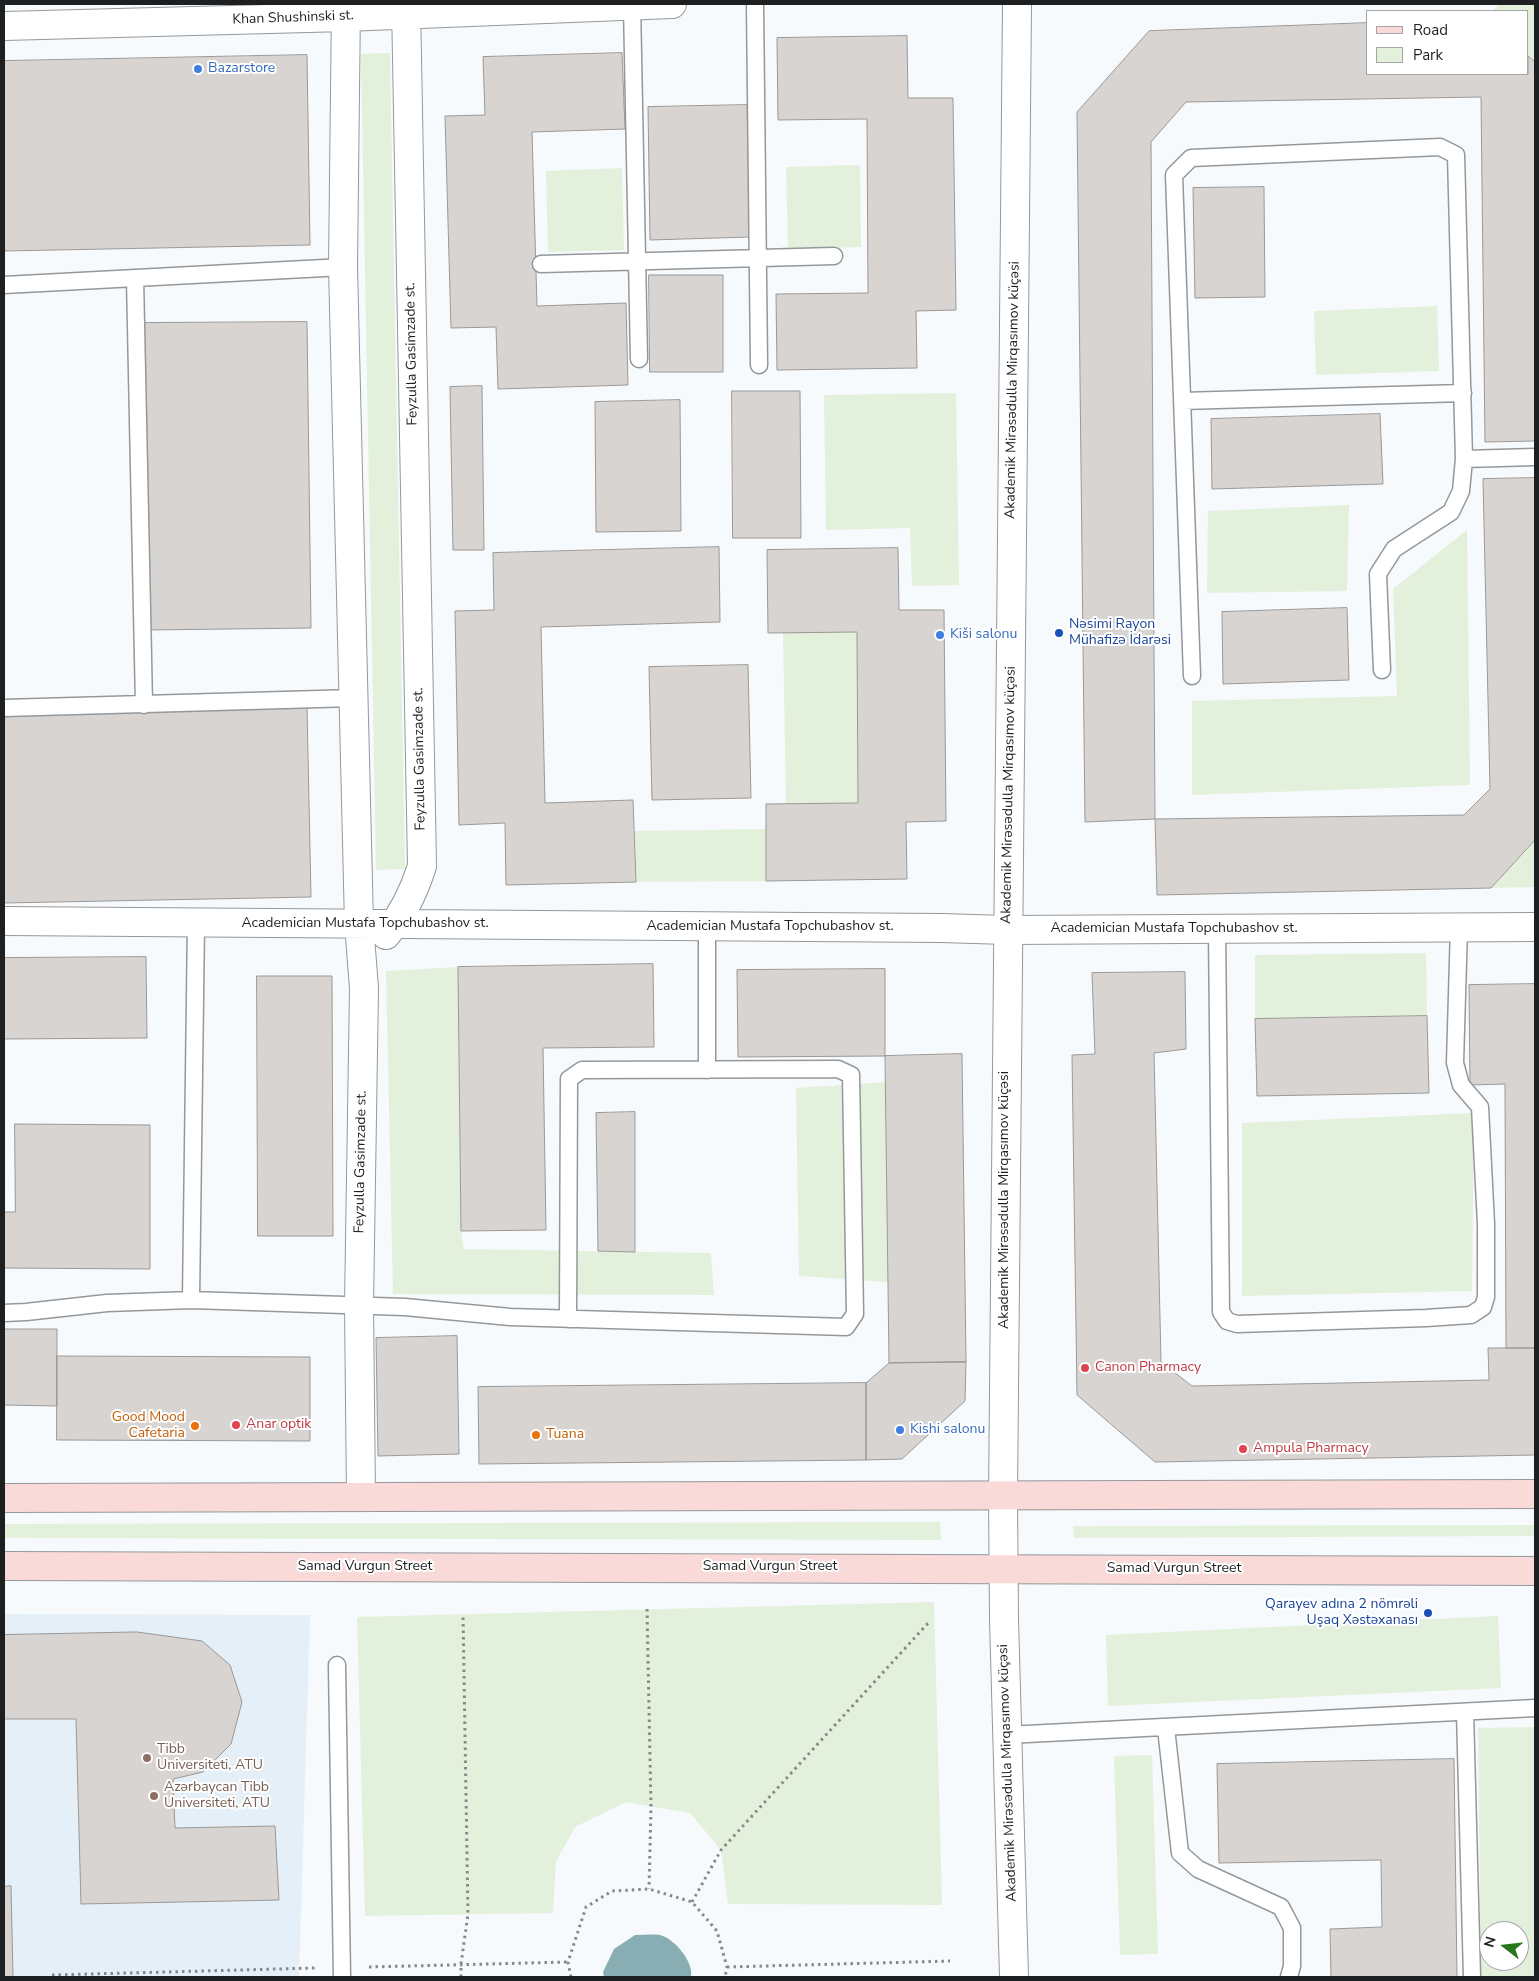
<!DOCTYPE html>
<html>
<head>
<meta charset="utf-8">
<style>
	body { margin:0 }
	#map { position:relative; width:1539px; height:1981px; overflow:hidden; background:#f6fafd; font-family:"Nunito Sans",sans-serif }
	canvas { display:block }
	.frame { position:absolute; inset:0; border:5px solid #1d1f20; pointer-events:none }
	.legend { position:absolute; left:1366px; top:10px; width:162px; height:65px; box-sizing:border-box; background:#fff; border:1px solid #a5a5a6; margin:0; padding:6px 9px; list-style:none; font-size:15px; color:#1d1f20 }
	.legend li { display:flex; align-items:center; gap:10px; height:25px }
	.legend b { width:25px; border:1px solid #a5a5a6 }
	.north { position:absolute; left:1479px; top:1921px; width:50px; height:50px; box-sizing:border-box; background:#fff; border:1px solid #a5a5a6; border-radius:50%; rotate:286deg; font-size:14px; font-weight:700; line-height:20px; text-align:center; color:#1d1f20 }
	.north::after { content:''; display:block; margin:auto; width:18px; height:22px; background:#29761e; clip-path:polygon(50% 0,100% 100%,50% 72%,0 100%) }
</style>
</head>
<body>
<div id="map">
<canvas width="1539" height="1981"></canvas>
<div class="frame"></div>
<ul class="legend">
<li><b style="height:6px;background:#f9dad8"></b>Road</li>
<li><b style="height:14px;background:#e3f0db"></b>Park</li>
</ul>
<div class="north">N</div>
</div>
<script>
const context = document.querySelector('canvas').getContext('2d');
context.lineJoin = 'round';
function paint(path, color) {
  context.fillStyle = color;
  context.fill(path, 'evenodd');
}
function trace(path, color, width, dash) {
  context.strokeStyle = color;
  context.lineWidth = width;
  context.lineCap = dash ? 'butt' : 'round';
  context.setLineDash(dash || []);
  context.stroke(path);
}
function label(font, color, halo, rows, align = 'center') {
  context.font = font + ' "Nunito Sans",sans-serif';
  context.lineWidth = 4;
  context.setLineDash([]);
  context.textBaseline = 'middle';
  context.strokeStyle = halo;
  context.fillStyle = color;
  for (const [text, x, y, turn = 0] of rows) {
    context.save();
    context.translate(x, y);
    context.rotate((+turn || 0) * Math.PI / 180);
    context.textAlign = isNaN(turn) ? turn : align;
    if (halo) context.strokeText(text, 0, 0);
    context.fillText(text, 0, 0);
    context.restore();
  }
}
paint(new Path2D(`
	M4 1614 310 1615 299 1977H4Z`), '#e4eff7');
paint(new Path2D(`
	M1499 4H1535V62L1528 56V11H1493Z
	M390 53 405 869 376 870 361 54Z
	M860 165 861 247 788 249 786 167Z
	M622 168 624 250 548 252 546 171Z
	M1437 306 1439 371 1316 375 1314 311Z
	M956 393 959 585 912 586 910 528 826 530 824 395Z
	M1349 505 1347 591 1207 593 1208 511Z
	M1467 530 1470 785 1192 795V701L1397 696 1393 589Z
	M783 632H857L858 803 786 804Z
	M766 829V881L636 882 635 831Z
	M1535 840V887L1491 888Z
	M1426 953 1427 1016 1255 1019V955Z
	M458 967 461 1231 464 1249 711 1253 714 1295 393 1294 386 971Z
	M886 1082 888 1282 799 1276 796 1088Z
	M1474 1113 1472 1291 1242 1296V1123Z
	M940 1522 941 1540 4 1538V1524Z
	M1535 1525V1536L1074 1538 1073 1526Z
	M934 1602 942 1905 728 1904 721 1850 690 1813 626 1802 575 1827 556 1862 553 1913 365 1916 357 1617Z
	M1498 1616 1501 1688 1108 1706 1106 1635Z
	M1535 1727V1977H1481L1478 1728ZM1489 1931H1519V1961H1489Z
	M1152 1755 1158 1954 1120 1955 1114 1756Z`), '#e3f0db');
paint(new Path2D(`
	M635 1935C643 1935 652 1934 660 1935 675 1939 694 1962 691 1977H604L603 1972 614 1949Z`), '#88aeb3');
const building = new Path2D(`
	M1368 23V74H1528V56L1535 62V441L1485 442 1481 97 1186 102 1151 142 1155 819 1085 822 1077 112 1149 31Z
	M907 36 908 98H953L956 310 916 311 917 368 777 370 776 294 868 293 867 119 778 120 777 38Z
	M622 53 625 129 532 132 537 306 626 303 628 385 498 389 496 327 451 328 445 116 485 115 483 57Z
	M307 55 310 245 4 251V61Z
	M747 105 750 237 650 240 648 107Z
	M1264 187 1265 297 1195 298 1193 188Z
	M649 275H723V372H650Z
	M307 322 311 628 146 630 143 323Z
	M482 386 484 550H453L450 387Z
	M732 391H800L801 538H733Z
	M680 400 681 531 596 532 595 402Z
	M1380 414 1383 484 1212 489 1211 419Z
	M1535 478V840L1491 888 1157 895 1155 819 1464 815 1490 789 1483 479Z
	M719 547 720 622 541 627 545 803 633 800 636 882 506 885 505 823 459 825 455 611 494 610 493 553Z
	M898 548 899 610H944L946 821 906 822 907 879 766 881V804L858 803 857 632 768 633 767 550Z
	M1347 608 1349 680 1223 684 1222 612Z
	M748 665 751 798 652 800 649 667Z
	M307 707 311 897 4 903V713Z
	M146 957 147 1038 4 1039V958Z
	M653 964 654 1047 543 1048 546 1230 461 1231 458 967Z
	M885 969V1056L738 1057 737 970Z
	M1185 972 1186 1049 1154 1053 1161 1362 1192 1386 1489 1380 1488 1348H1535V1455L1155 1462 1077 1395 1072 1055 1095 1054 1092 973Z
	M257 976H332L333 1236H258Z
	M1535 984V1348H1506L1505 1084 1470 1085 1469 985Z
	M1427 1016 1429 1093 1257 1096 1255 1019Z
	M962 1054 966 1362 889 1363 885 1056Z
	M635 1112V1252L598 1251 596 1113Z
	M15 1124 150 1125V1269L4 1268V1212H15Z
	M4 1329H57V1406L4 1405Z
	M457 1336 459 1454 378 1456 376 1338Z
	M57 1356 310 1357V1441L57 1440Z
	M966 1362 965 1401 902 1459 866 1460V1383L889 1363Z
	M866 1383V1460L479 1464 478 1387Z
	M137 1632 202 1641 230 1665 242 1702 231 1744 203 1772 173 1779 175 1828 275 1826 279 1900 81 1904 76 1719H4V1635Z
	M1454 1759 1457 1977H1331L1330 1929 1382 1927 1381 1860 1219 1863 1217 1764Z
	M11 1886 13 1977H4V1887Z`);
paint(building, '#d8d4d2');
trace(building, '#9b9895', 1);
const service = new Path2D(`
	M755 4 759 365
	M632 5 639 359
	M541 264 834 256
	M135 278 144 705
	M4 285 343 267
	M1182 401 1463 393
	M1464 459 1535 457
	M1192 676 1174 175 1191 158 1440 147 1456 155 1464 459 1461 491 1451 512 1394 549 1378 574 1382 670
	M4 708 354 698
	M1217 929 1221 1312 1227 1321 1237 1324 1426 1318 1471 1315 1483 1307 1486 1297V1224L1480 1107 1461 1085 1455 1063 1459 927
	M707 1070V927
	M191 1300 196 923
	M4 1313 26 1312 107 1303 191 1300 405 1307 510 1317 846 1327 855 1314 851 1075 838 1069 582 1070 569 1079 568 1319
	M337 1665 342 1977
	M1465 1712 1472 1977
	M1166 1728 1180 1853 1198 1869 1281 1907 1292 1928V1966L1289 1977
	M1007 1735 1535 1708`);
const minor = new Path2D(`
	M346 4 343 267 359 924 364 988 359 1305 361 1497
	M4 26 345 17 672 4
	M4 921 941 928 1007 930 1535 927
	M386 935C403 914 414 892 422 866L406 4`);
const tertiary = new Path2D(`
	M1014 1977 1004 1619 1003 1496 1017 4`);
const secondary = new Path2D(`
	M4 1498 1535 1494
	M4 1566 1535 1571`);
trace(service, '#94989b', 19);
trace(minor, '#94989b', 30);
trace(tertiary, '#94989b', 30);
trace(secondary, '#94989b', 30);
trace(new Path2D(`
	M647 1609 651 1807 649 1889
	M692 1902 721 1850 930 1621
	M369 1967 568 1962
	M727 1967 950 1961
	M52 1975 315 1968
	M461 1977V1964L468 1914 463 1614
	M571 1977 568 1962 586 1907 612 1891 649 1889 692 1902 717 1931 727 1967 725 1977`), '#86898b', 3, [2.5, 4]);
trace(service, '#fff', 16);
trace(minor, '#fff', 28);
trace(tertiary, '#fff', 28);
trace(secondary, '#f9dad8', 28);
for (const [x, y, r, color] of [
	[198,69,5,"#3f7fe0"],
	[1059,633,5,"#1a4fb4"],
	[940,635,5,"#3f7fe0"],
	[1085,1368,5,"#e0444e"],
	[236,1425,5,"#e0444e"],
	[195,1426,5,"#e8710a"],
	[900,1430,5,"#3f7fe0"],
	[536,1435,5,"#e8710a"],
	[1243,1449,5,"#e0444e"],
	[1428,1613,5,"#1a4fb4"],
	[147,1758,5,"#8d6e63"],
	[154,1796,5,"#8d6e63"]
]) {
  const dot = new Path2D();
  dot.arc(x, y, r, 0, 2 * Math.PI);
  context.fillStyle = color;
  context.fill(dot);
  trace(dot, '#fff', 2);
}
label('14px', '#1d1f20', '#fff', [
	["Khan Shushinski st.",293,18,-2],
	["Feyzulla Gasimzade st.",412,354,-91],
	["Akademik Mirəsədulla Mirqasımov küçəsi",1013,390,-89],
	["Feyzulla Gasimzade st.",420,759,-91],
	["Akademik Mirəsədulla Mirqasımov küçəsi",1009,795,-89],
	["Academician Mustafa Topchubashov st.",365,924],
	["Academician Mustafa Topchubashov st.",770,927],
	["Academician Mustafa Topchubashov st.",1174,929],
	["Feyzulla Gasimzade st.",361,1162,-89],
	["Akademik Mirəsədulla Mirqasımov küçəsi",1005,1200,-90],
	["Samad Vurgun Street",365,1567],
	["Samad Vurgun Street",770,1567],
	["Samad Vurgun Street",1174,1569],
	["Akademik Mirəsədulla Mirqasımov küçəsi",1008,1773,-92]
]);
label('14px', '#366cbe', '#fff', [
	["Bazarstore",208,69],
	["Kiši salonu",950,635],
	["Kishi salonu",910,1430]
], 'left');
label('14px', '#164399', '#fff', [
	["Nəsimi Rayon",1069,625],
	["Mühafizə İdarəsi",1069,641],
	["Qarayev adına 2 nömrəli",1418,1605,"right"],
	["Uşaq Xəstəxanası",1418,1621,"right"]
], 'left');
label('14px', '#be3a42', '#fff', [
	["Canon Pharmacy",1095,1368],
	["Anar optik",246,1425],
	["Ampula Pharmacy",1253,1449]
], 'left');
label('14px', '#c56008', '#fff', [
	["Good Mood",185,1418],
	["Cafetaria",185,1434],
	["Tuana",546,1435,"left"]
], 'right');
label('14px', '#785e54', '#fff', [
	["Tibb",157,1750],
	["Universiteti, ATU",157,1766],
	["Azərbaycan Tibb",164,1788],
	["Universiteti, ATU",164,1804]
], 'left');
</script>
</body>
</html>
